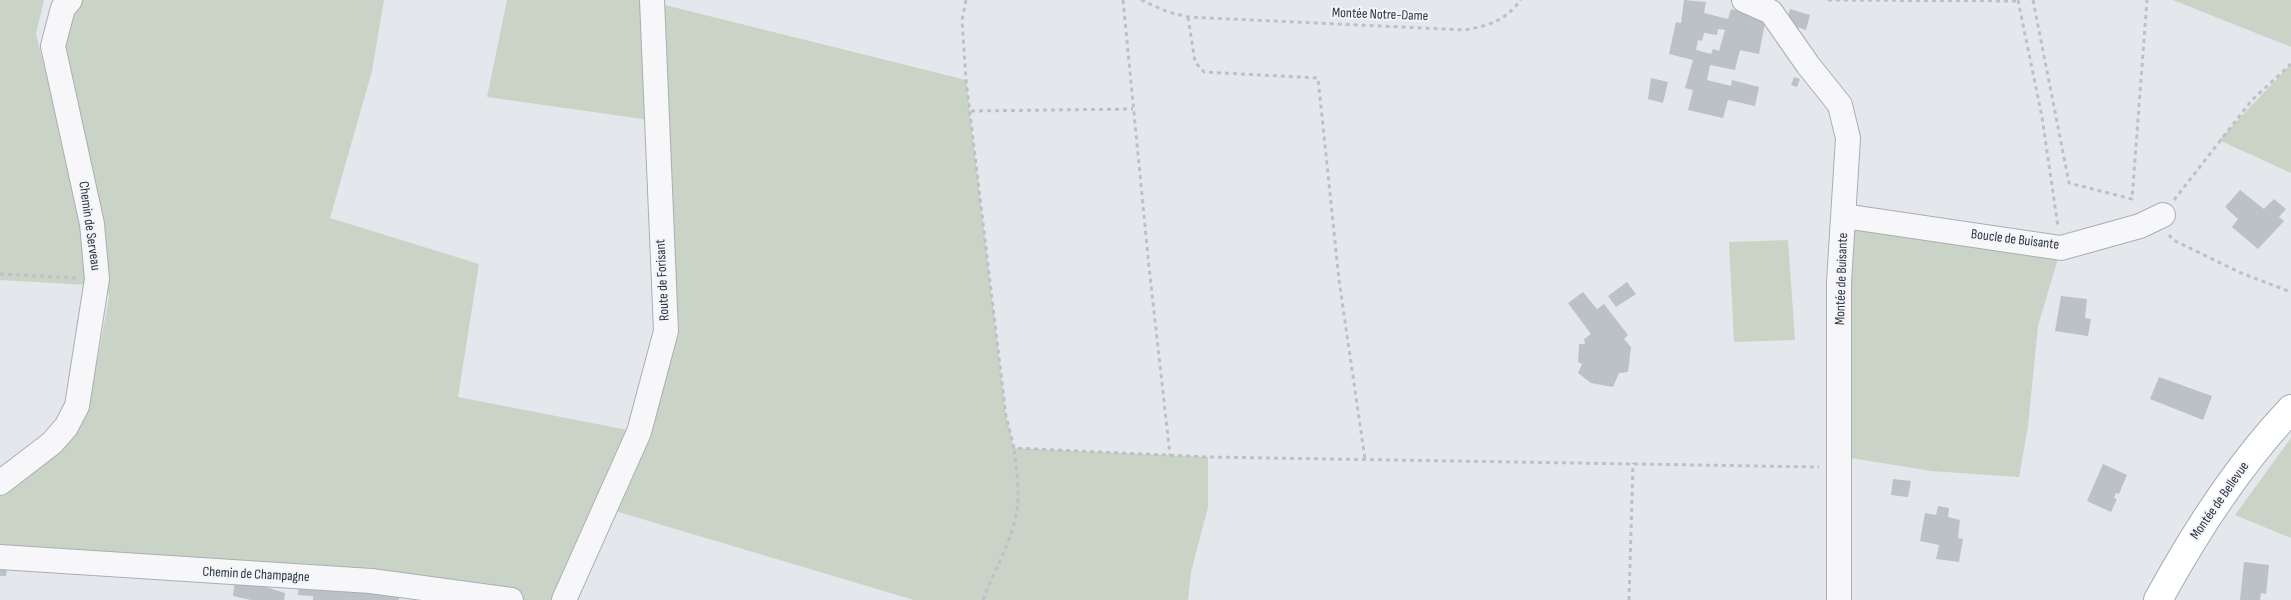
<!DOCTYPE html>
<html>
<head>
<meta charset="utf-8">
<style>
	body { margin:0 }
	canvas { display:block; background:#e4e7eb }
</style>
</head>
<body>
<canvas width="2291" height="600"></canvas>
<script>
const context = document.querySelector('canvas').getContext('2d');
context.lineJoin = 'round';
function paint(path, color) {
  context.fillStyle = color;
  context.fill(path, 'evenodd');
}
function trace(path, color, width, dash) {
  context.strokeStyle = color;
  context.lineWidth = width;
  context.lineCap = dash ? 'butt' : 'round';
  context.setLineDash(dash || []);
  context.stroke(path);
}
function label(font, color, halo, rows, align = 'center') {
  context.font = font + ' "Sofia Sans Condensed",sans-serif';
  context.lineWidth = 4;
  context.setLineDash([]);
  context.textBaseline = 'middle';
  context.strokeStyle = halo;
  context.fillStyle = color;
  for (const [text, x, y, turn = 0] of rows) {
    context.save();
    context.translate(x, y);
    context.rotate((+turn || 0) * Math.PI / 180);
    context.textAlign = isNaN(turn) ? turn : align;
    if (halo) context.strokeText(text, 0, 0);
    context.fillText(text, 0, 0);
    context.restore();
  }
}
paint(new Path2D(`
	M0 0H44L36 34 90 247 88 285 0 280Z
	M70 0H384L372 71 330 218 479 264 458 397 638 432 666 331 657 121 487 97 507 0H652L653 2 966 80 1006 416 1014 448 1208 457V507L1191 572 1188 600H914L605 508 564 600H511L0 548V492L66 444 91 396 109 297 97 225 53 46Z
	M2173 0H2291V47Z
	M2291 64V173L2219 140Z
	M1844 216 2061 248 2038 326 2028 426 2019 477 1931 471 1839 456Z
	M1788 240 1795 340 1734 342 1729 242Z
	M2291 438V538L2235 515Z`), '#c9d4c6');
paint(new Path2D(`
	M1684 0 1706 2 1704 13 1728 19 1731 9 1766 18 1759 54 1740 50 1735 70 1710 65 1707 80 1731 86 1732 80 1759 87 1755 106 1728 100 1723 118 1688 110 1693 90 1685 88 1693 60 1669 54 1676 22 1681 23ZM1718 29 1725 30 1719 51 1713 49 1711 54 1696 50 1698 40 1702 41 1704 33 1717 35Z
	M1790 9 1810 15 1806 30 1791 25 1787 19Z
	M1794 77 1800 79 1797 87 1791 85Z
	M1651 78 1668 82 1663 103 1648 99Z
	M2240 190 2264 209 2274 199 2286 209 2279 217 2284 221 2258 249 2232 227 2238 219 2225 207Z
	M1627 282 1636 294 1616 307 1608 296Z
	M1583 292 1597 309 1604 304 1628 335 1624 339 1631 347 1628 372 1619 373 1613 387 1591 383 1578 373 1582 364 1578 362 1579 344H1585L1584 339 1591 334 1568 303Z
	M2061 296 2087 299 2085 318 2091 319 2088 336 2055 331Z
	M2159 377 2212 396 2203 420 2150 399Z
	M2103 464 2127 475 2119 494 2116 493 2114 498 2117 499 2111 512 2087 501Z
	M1893 479 1911 481 1908 497 1891 495Z
	M1938 506 1949 508 1948 517 1960 520 1958 538 1963 539 1959 562 1936 559 1939 545 1920 541 1925 513 1936 515Z
	M2244 562 2269 565 2266 594 2261 593 2260 600H2240Z
	M0 567H7L6 576H0Z
	M235 577 285 593 284 600H251L233 596Z
	M299 582 399 588V600H313V596L298 595Z`), '#bcc0c7');
const minor = new Path2D(`
	M1744 0 1771 12 1808 65 1840 105 1848 138 1839 282V600
	M1844 216 2061 248 2140 226 2163 215
	M0 483 52 443 66 427 77 406 97 279 92 224 53 46 63 8 70 0
	M0 557 371 581 511 600
	M564 600 639 432 666 331 652 0`);
const major = new Path2D(`
	M2158 600C2195 532 2238 465 2291 409`);
trace(minor, '#a9aeb5', 26);
trace(major, '#a4abb6', 30);
trace(new Path2D(`
	M966 0 962 20 966 80 1006 416 1014 448 1208 457 1819 467
	M1123 0 1149 267 1170 455
	M1141 0 1168 12 1188 17 1465 30C1491 25 1504 21 1521 0
	M1828 0 2019 1
	M2018 0 2042 117 2058 227
	M2033 0 2069 183 2132 199 2147 0
	M1188 17 1195 62 1204 72 1318 78 1339 280 1365 459
	M971 111 1133 109
	M2174 200 2252 100 2291 64
	M2169 235 2173 240 2241 273 2291 292
	M0 274 77 278
	M983 600C994 571 1012 541 1017 510 1020 490 1016 468 1014 448
	M1629 600 1633 463`), '#bec0c6', 3, [4, 4]);
trace(minor, '#f7f7f9', 24);
trace(major, '#fff', 28);
label('14px', '#2d3442', '#f4f5f8', [
	["Montée Notre-Dame",1380,15,2],
	["Chemin de Serveau",89,226,82],
	["Boucle de Buisante",2015,240,7],
	["Montée de Buisante",1842,279,-88],
	["Route de Forisant",663,280,-93],
	["Montée de Bellevue",2220,501,-55],
	["Chemin de Champagne",256,575,3]
]);
</script>
</body>
</html>
